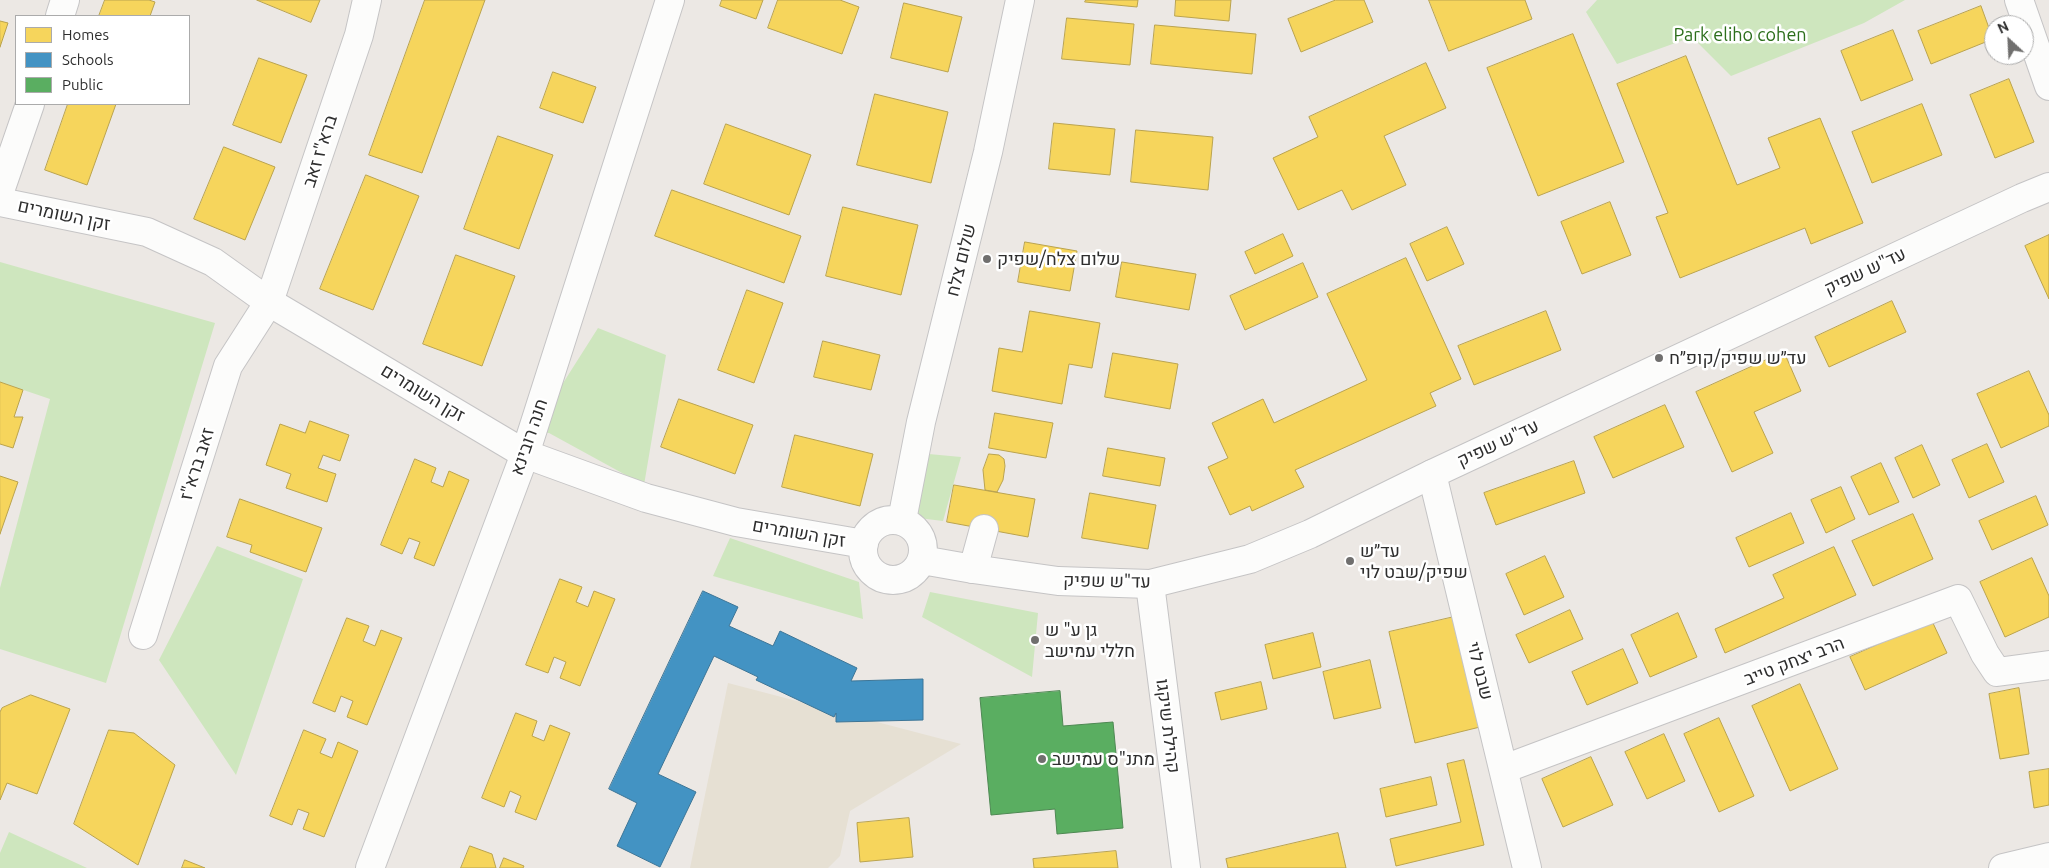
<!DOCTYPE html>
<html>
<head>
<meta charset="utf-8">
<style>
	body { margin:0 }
	#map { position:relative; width:2049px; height:868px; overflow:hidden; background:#ece8e4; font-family:Ubuntu,sans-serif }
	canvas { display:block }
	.legend { position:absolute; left:15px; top:15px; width:175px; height:90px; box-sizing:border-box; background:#fff; border:1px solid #ababab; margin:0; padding:6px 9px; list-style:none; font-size:15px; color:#2e2e2e }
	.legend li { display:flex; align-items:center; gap:10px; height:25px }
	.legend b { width:25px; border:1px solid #ababab }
	.north { position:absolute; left:1984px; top:15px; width:50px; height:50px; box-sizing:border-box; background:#fff; border:1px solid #ababab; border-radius:50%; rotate:335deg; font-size:14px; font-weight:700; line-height:20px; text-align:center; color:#2e2e2e }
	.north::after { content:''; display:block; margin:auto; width:18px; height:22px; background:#706f6e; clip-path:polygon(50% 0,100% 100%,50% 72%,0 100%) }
</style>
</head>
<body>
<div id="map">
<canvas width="2049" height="868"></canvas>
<ul class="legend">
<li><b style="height:14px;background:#f6d55c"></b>Homes</li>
<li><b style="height:14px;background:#4393c3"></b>Schools</li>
<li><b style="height:14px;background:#5aae61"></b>Public</li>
</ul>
<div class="north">N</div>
</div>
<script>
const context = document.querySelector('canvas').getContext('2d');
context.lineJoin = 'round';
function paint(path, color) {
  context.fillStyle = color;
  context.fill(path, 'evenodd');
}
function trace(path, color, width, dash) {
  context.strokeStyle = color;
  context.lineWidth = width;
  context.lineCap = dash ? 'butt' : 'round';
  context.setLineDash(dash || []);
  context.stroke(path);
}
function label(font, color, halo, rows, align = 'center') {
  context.font = font + ' Ubuntu,Heebo,sans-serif';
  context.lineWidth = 5;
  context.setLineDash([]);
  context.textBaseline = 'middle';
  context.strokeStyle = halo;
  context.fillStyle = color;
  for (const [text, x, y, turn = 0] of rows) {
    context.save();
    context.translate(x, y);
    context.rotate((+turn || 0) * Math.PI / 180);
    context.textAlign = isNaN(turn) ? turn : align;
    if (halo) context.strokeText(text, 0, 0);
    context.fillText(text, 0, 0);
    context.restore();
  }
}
paint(new Path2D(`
	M728 683 961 744 850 811 840 856 828 868H690Z`), '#e6e0d3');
paint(new Path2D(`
	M1597 0H1905L1864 23 1731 76 1692 37 1617 64 1586 12Z
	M0 262 215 323 106 683 0 649V588L50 399 0 382Z
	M598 328 666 355 644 485 549 433 532 432Z
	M918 453 961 457 943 521 902 516Z
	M730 538 859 582 863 619 713 576Z
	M217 546 303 579 236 775 159 660Z
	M930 592 1038 613 1032 677 922 617Z
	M9 832 87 868H0V853Z`), '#cee6be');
const homes = new Path2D(`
	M105 0H149L155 2 150 16H99Z
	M257 0H320L311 22Z
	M425 0H485L422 173 369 155Z
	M722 0H763L756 19 720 6Z
	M778 0H840L859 7 842 54 768 28Z
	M1086 0H1138L1137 7 1085 2Z
	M1176 0H1231L1229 21 1175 16Z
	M1336 0H1364L1373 22 1301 52 1288 19Z
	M1429 0H1525L1532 19 1449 51Z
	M904 3 962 17 948 72 891 58Z
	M1981 6 1993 39 1931 64 1918 31Z
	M1067 18 1134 24 1130 65 1062 59Z
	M0 21 8 23 0 47Z
	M1155 25 1256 34 1252 74 1151 64Z
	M1893 30 1913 80 1861 101 1841 51Z
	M1573 34 1624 162 1538 196 1487 68Z
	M1686 56 1737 185 1780 168 1768 138 1820 118 1863 223 1811 244 1805 228 1680 278 1656 217 1668 213 1617 84Z
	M259 58 307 75 281 143 233 125Z
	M1426 63 1446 108 1384 136 1406 185 1352 210 1342 190 1298 210 1273 158 1318 137 1309 117Z
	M553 72 596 87 583 123 540 108Z
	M2009 79 2034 142 1995 158 1970 95Z
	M875 94 948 112 931 183 857 165Z
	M68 104H116L87 185 45 170Z
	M1922 104 1942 155 1872 183 1852 132Z
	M1054 123 1115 129 1110 175 1049 169Z
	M726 124 811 155 789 215 704 184Z
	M1136 130 1213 137 1208 190 1131 182Z
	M498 136 553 155 519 249 464 229Z
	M224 147 275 167 245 240 194 219Z
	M366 175 419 196 373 310 320 289Z
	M672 190 801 236 784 283 655 236Z
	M1610 202 1631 255 1582 274 1561 222Z
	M843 207 918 225 901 295 826 276Z
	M1447 227 1464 264 1427 281 1410 244Z
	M1283 234 1293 256 1255 274 1245 252Z
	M2049 235V299L2025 246Z
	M1025 242 1077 251 1070 291 1018 282Z
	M456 255 515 276 482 366 423 344Z
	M1406 258 1461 379 1430 393 1436 406 1295 470 1304 487 1252 511 1250 506 1230 515 1208 467 1228 458 1212 423 1263 399 1274 423 1367 380 1327 294Z
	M1122 262 1196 274 1189 310 1116 297Z
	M1303 263 1318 297 1245 330 1230 296Z
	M747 290 783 303 754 383 718 370Z
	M1892 301 1906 332 1829 367 1815 337Z
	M1030 311 1100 323 1092 368 1069 364 1062 404 992 391 999 348 1022 352Z
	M1546 311 1561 350 1474 385 1458 346Z
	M823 341 880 355 871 390 814 377Z
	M1784 352 1801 391 1754 412 1773 453 1732 472 1696 392Z
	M1113 353 1178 364 1170 409 1105 397Z
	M2029 371 2049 415V426L2001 448 1977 394Z
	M0 382 23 390 14 417H23L13 448 0 444Z
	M679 399 753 425 735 474 661 447Z
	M1665 405 1684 447 1613 478 1594 437Z
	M995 413 1053 423 1046 458 989 448Z
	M310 421 349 435 340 461 323 455 318 468 336 474 327 502 286 488 291 474 266 465 280 424 305 433Z
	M795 435 873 454 860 506 782 487Z
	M1987 444 2004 482 1969 498 1952 460Z
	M1922 445 1940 485 1913 498 1895 458Z
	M1108 448 1165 458 1160 486 1103 476Z
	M989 454 999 455 1004 459 1005 466 1003 480 997 492 985 490 983 470Z
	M415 459 436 468 431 482 443 487 449 471 469 480 434 566 414 558 420 542 409 538 402 554 381 545Z
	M1574 461 1585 493 1496 525 1484 493Z
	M1881 463 1899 502 1869 515 1851 477Z
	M0 476 18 482 0 534Z
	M954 485 1035 499 1028 537 947 522Z
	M1841 487 1855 519 1826 533 1811 500Z
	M1090 493 1156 505 1148 549 1082 538Z
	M2036 496 2048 525 1992 550 1979 521Z
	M240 499 322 528 306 572 250 552 252 545 227 537Z
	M1791 513 1804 543 1749 567 1736 538Z
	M1913 514 1933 559 1873 586 1852 541Z
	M1834 547 1856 595 1725 653 1715 629 1784 598 1773 575Z
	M1545 556 1564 597 1524 615 1506 574Z
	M2032 558 2049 596V617L2005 637 1980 582Z
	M560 579 582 587 576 602 588 607 594 591 615 599 580 686 560 678 566 662 554 657 548 673 526 665Z
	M1570 610 1583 639 1529 663 1516 635Z
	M1678 613 1697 657 1650 677 1631 635Z
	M1454 617 1480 727 1415 743 1389 632Z
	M347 618 369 626 363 641 375 646 381 630 402 638 367 725 347 717 353 701 341 696 335 712 313 703Z
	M1932 621 1947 653 1865 690 1850 657Z
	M1313 633 1321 667 1273 679 1265 645Z
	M1623 649 1638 683 1587 705 1572 672Z
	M1370 660 1381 708 1334 719 1323 672Z
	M1261 682 1267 709 1221 720 1215 693Z
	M1800 684 1838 769 1790 791 1752 706Z
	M2019 688 2029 754 2000 759 1989 694Z
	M31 695 70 709 37 794 7 783 0 800V712L2 708Z
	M516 713 537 721 532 736 544 741 550 725 570 733 536 820 515 812 521 796 510 791 504 807 482 798Z
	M1719 718 1754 796 1719 812 1684 734Z
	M109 730 134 733 175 765 138 865 74 824Z
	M304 730 326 739 320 753 332 758 338 742 358 751 324 837 303 829 309 813 298 809 292 825 270 816Z
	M1664 734 1685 781 1647 799 1625 752Z
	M1591 757 1613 805 1563 827 1542 779Z
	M1464 760 1484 845 1396 866 1390 839 1461 822 1447 764Z
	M2049 769V805L2034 808 2029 772Z
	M1431 777 1437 805 1386 817 1380 789Z
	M909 818 913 857 860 862 857 823Z
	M1338 833 1346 868H1228L1226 859Z
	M470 846 492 854 496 868H461Z
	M1116 851 1118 868H1034L1033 859Z
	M504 858 524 866 523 868H500Z
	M185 860 205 868H182Z`);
paint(homes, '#f6d55c');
trace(homes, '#baa34e', 1);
const schools = new Path2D(`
	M703 591 738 607 729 626 773 646 780 631 857 668 851 681 923 679V720L836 722V713L834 717 756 680 758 677 714 656 658 774 696 792 660 867 617 846 637 803 609 789Z`);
paint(schools, '#4393c3');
trace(schools, '#3d7596', 1);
const public = new Path2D(`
	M1060 691 1063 726 1113 722 1123 828 1057 834 1055 809 991 815 980 698Z`);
paint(public, '#5aae61');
trace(public, '#4d8852', 1);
const minor = new Path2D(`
	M60 16 65 0
	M0 191 30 104
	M1432 474 1527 868
	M973 569 984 529
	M1150 584 1186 868
	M143 635 228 366 269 302 359 35 367 0
	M1504 769 1958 599 1985 654 1997 672 2049 665
	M370 868 525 454 670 0
	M2003 868 2049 857`);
const tertiary = new Path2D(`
	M2019 0 2049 86
	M0 202 147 232 213 262 269 302 525 454 646 498 736 522 864 544
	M902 520 921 422 988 152 1020 0
	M863 550a30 30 0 1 1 60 0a30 30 0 1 1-60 0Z
	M922 560 973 569 1058 581 1150 584 1250 559 1310 534 1432 474 2022 198 2049 187`);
trace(minor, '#c5c4c5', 30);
trace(tertiary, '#c5c4c5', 30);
trace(minor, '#fcfcfb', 28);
trace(tertiary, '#fcfcfb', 28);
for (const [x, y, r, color] of [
	[987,259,5,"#706f6e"],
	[1659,358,5,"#706f6e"],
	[1350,561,5,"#706f6e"],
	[1035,640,5,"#706f6e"],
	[1042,759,5,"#706f6e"]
]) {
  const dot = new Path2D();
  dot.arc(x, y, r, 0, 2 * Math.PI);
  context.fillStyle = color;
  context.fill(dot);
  trace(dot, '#fff', 2);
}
label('18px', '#2c6e1b', '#fff', [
	["Park eliho cohen",1740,35]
]);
label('18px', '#2e2e2e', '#fff', [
	["ברא\"ז זאב",320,151,-72],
	["זקן השומרים",64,215,12],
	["שלום צלח",961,260,-76],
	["עד\"ש שפיק",1865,271,-25],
	["זקן השומרים",423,393,31],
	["חנה רובינא",529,437,-71],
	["עד\"ש שפיק",1498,443,-25],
	["זאב ברא\"ז",197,464,-72],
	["זקן השומרים",799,533,10],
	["עד\"ש שפיק",1107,581,1],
	["הרב יצחק טייב",1794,661,-21],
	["שבט לוי",1480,671,76],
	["קהילת שיקגו",1168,726,83]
]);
label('18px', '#2e2e2e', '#fff', [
	["שלום צלח/שפיק",997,259],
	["עד״ש שפיק/קופ״ח",1669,358],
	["עד״ש",1360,551],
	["שפיק/שבט לוי",1360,572],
	["גן ע\" ש",1045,630],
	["חללי עמישב",1045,651],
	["מתנ\"ס עמישב",1052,759]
], 'left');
</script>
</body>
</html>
